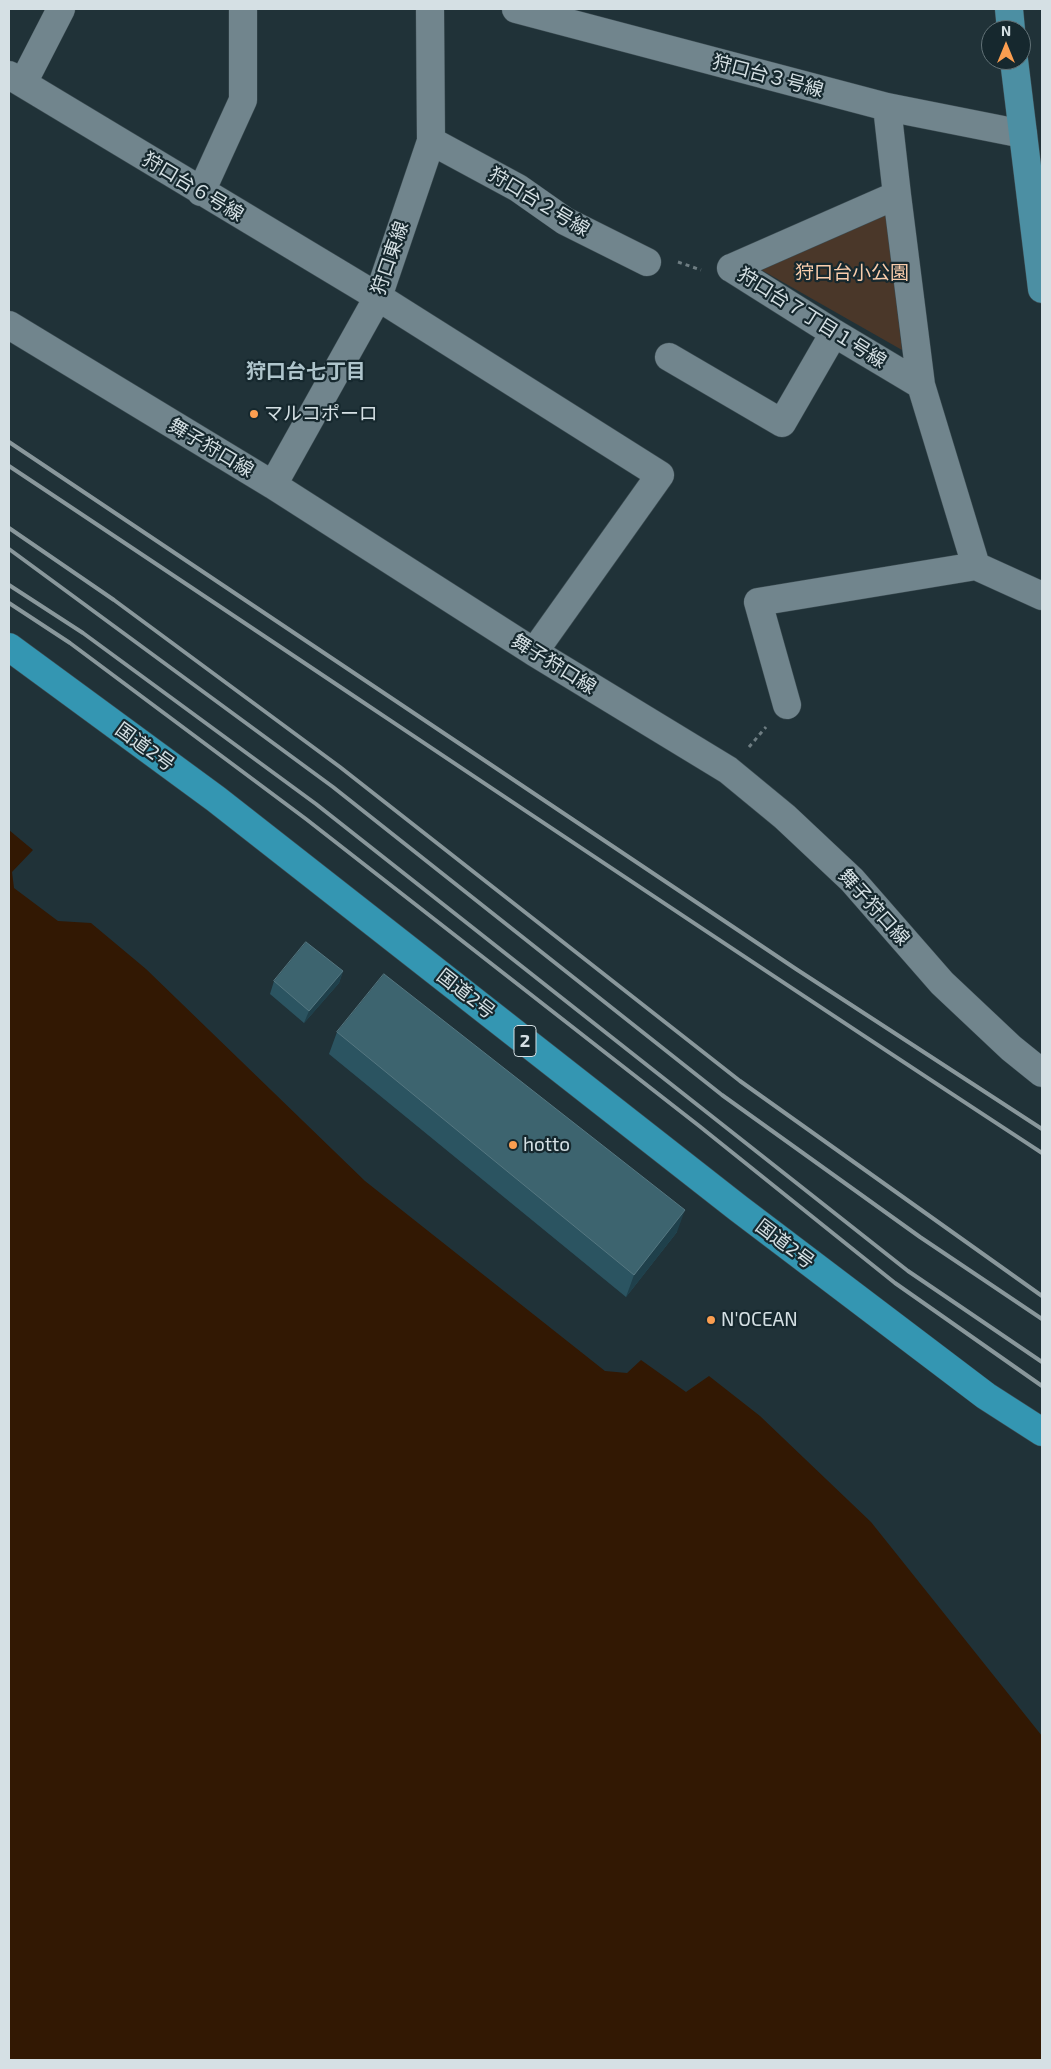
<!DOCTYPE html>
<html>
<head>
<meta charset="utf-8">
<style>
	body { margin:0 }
	#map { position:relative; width:1051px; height:2069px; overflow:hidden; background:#203238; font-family:"Exo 2",sans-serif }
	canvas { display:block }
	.frame { position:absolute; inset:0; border:10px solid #d5e0e4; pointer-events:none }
	.north { position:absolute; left:981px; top:20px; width:50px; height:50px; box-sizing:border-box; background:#16282e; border:1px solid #627277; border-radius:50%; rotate:0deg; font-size:14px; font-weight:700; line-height:20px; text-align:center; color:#d5e0e4 }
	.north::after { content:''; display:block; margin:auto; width:18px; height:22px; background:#fb9e50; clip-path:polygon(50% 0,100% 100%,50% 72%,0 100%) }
</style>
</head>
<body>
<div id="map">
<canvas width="1051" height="2069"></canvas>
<div class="frame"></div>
<div class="north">N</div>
</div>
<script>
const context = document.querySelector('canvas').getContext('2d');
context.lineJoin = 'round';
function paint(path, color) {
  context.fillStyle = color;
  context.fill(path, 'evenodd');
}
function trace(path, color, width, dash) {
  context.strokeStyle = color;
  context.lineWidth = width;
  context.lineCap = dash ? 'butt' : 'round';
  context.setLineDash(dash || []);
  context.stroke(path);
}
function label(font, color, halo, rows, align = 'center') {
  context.font = font + ' "Exo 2","Noto Sans JP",sans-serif';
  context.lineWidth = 4.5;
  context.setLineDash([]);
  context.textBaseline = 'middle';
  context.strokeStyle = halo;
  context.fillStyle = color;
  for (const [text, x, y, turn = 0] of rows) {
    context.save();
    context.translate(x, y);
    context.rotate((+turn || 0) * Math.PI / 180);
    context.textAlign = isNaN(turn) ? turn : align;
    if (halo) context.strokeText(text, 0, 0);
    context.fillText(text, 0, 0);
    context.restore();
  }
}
paint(new Path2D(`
	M886 214 902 350 758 268Z`), '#4a3729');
paint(new Path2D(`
	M9 830 33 850 12 872 14 888 58 921 91 923 146 969 365 1181 605 1371 627 1373 641 1360 686 1392 709 1376 760 1416 871 1522 1042 1736V2060H9Z`), '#321803');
const minor = new Path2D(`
	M516 9 887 107 1023 134
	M9 75 378 297 660 475 534 652
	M23 83 61 9
	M887 107 897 195
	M431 141 518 188 565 221 647 262
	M201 192 243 100V9
	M731 268 897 195 921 385 976 566 1042 596
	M731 268 834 333 921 385
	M9 325 273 485 534 652 728 770 785 817 852 880 942 983 1011 1048 1042 1073
	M669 357 782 423 834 333
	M273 485 378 297 431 141 430 9
	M787 705 758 602 976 566`);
const major = new Path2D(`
	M1009 9 1011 30
	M1014 60 1042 289`);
const highway = new Path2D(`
	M9 647 216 799 738 1208 986 1396 1042 1432`);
trace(minor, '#3d4d53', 29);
trace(major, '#3d4d53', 29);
trace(highway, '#3d4d53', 29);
trace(new Path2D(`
	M678 262 701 270
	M749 747 766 727`), '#6e7d82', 3, [4, 4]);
trace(minor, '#71858d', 28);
trace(major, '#4c8fa3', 28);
trace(highway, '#3496b2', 28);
trace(new Path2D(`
	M9 442 796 969 1042 1129
	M9 466C354 695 696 927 1042 1153
	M9 528 114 600 340 767 740 1081 1042 1296
	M9 549 333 787 722 1095 920 1237 1042 1319
	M9 585 83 633 316 804 908 1271 1042 1362
	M9 603 70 643 306 819 698 1125 895 1283 1042 1386`), '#89979b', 4);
paint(new Path2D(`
	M343 971 339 983 304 1023 270 994 274 981Z
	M337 1032 677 1232 626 1297 329 1054Z`), '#2b5461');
paint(new Path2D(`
	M343 971 339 983 304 1023 309 1011Z
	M685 1210 677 1232 626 1297 634 1275Z`), '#1f404b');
const building = new Path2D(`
	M306 942 343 971 309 1011 274 981Z
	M384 974 685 1210 634 1275 337 1032Z`);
paint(building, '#3d646f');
trace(building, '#557781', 1);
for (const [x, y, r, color] of [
	[254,414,5,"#fb9e50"],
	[513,1145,5,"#fb9e50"],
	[711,1320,5,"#fb9e50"]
]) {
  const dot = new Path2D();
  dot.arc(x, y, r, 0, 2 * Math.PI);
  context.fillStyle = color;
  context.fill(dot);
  trace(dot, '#16282e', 2);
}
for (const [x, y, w] of [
	[525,1041,22]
]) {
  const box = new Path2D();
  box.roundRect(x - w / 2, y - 15.5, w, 31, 4);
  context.fillStyle = '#16282e';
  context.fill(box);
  trace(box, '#d5e0e4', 1);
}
label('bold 18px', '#d5e0e4', null, [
	["2",525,1041]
]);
label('19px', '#d5e0e4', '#16282e', [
	["狩口台３号線",768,76,15],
	["狩口台６号線",193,187,31],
	["狩口台２号線",539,202,31],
	["狩口東線",390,258,-71],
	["狩口台７丁目１号線",812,318,32],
	["舞子狩口線",211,448,31],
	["舞子狩口線",554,664,32],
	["国道2号",145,747,36],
	["舞子狩口線",874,907,48],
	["国道2号",466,994,38],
	["国道2号",785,1244,37]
]);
label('19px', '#f9cdac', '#16282e', [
	["狩口台小公園",852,273]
]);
label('19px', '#d5e0e4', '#16282e', [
	["マルコポーロ",264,414],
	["hotto",523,1145],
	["N'OCEAN",721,1320]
], 'left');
label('bold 20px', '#afc5cc', '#16282e', [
	["狩口台七丁目",306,371]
]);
</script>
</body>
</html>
